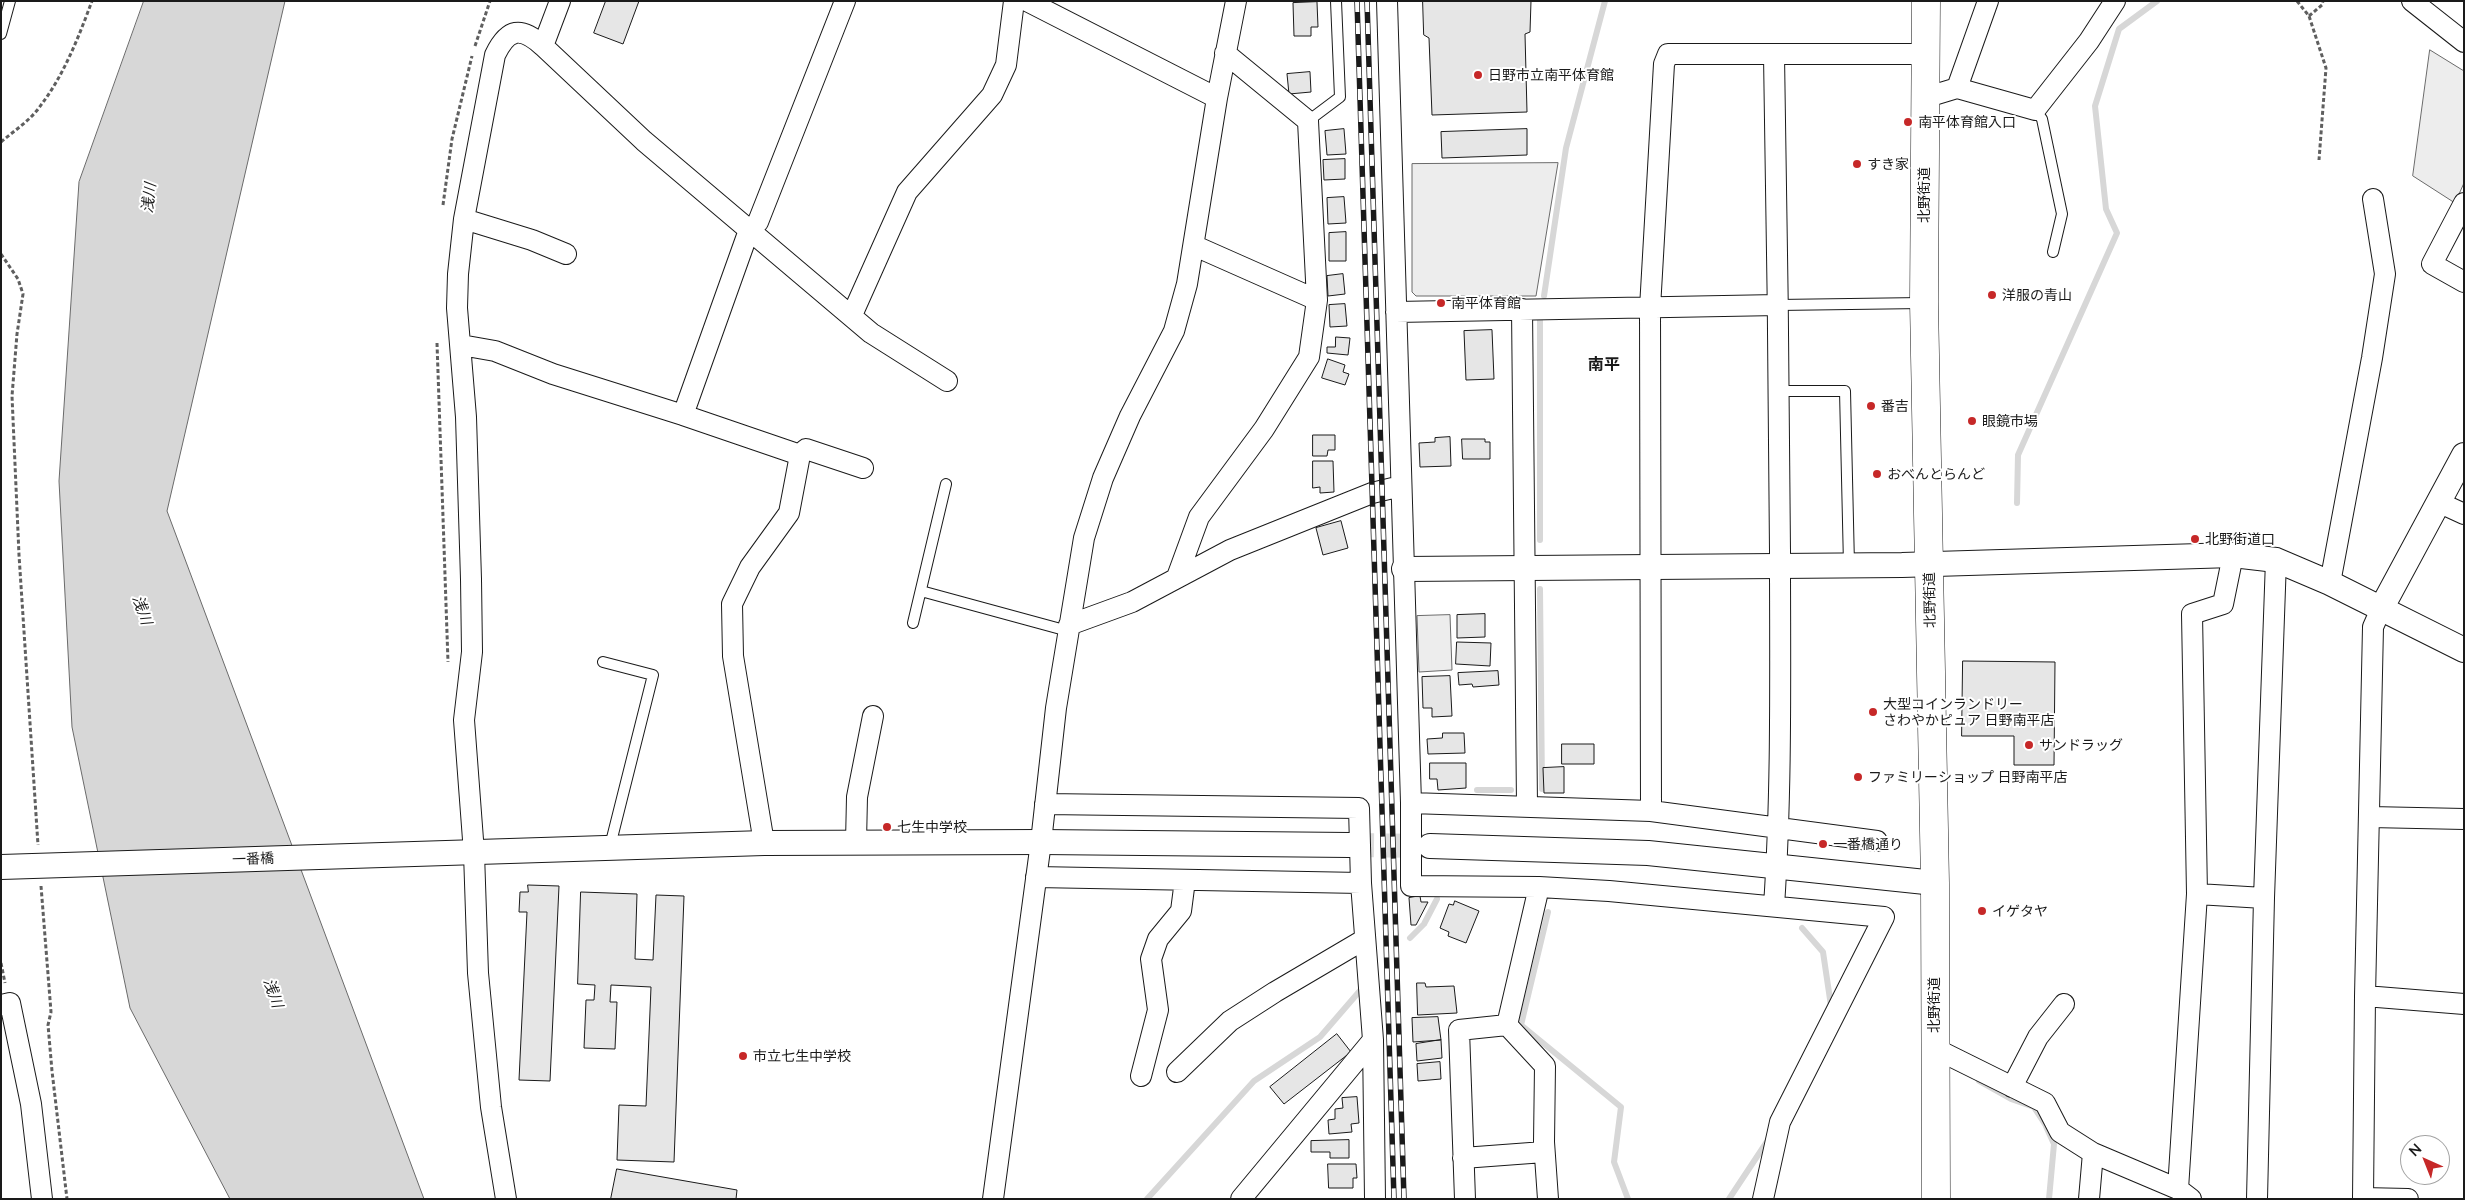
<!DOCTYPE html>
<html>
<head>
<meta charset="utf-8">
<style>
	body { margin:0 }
	#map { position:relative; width:2465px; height:1200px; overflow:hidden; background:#fff; font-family:Lato,sans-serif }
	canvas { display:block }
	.frame { position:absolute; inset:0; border:2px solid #1a1a1a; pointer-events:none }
	.north { position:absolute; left:2400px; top:1135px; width:50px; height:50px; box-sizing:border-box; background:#fff; border:1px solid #a3a3a3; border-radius:50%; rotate:316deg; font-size:14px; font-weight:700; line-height:20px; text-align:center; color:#1a1a1a }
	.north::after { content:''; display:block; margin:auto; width:18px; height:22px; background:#c62828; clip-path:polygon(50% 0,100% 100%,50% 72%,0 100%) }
</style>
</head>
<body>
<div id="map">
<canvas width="2465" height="1200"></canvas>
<div class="frame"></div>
<div class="north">N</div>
</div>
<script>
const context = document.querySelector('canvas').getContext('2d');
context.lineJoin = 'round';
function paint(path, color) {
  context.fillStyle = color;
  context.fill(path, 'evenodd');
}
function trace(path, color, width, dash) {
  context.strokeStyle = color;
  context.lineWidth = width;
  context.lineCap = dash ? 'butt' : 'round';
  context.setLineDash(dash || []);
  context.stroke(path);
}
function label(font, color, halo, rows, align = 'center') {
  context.font = font + ' Lato,"Noto Sans JP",sans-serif';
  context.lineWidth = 4;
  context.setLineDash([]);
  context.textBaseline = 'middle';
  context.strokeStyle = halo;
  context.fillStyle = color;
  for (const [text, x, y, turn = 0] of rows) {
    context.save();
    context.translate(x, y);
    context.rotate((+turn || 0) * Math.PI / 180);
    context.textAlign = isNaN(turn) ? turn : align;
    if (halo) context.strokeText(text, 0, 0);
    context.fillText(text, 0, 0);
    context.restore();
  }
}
const built = new Path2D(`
	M2430 50 2464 71V183L2455 203 2413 176Z
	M1558 163 1536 296H1416L1412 292V164Z
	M1450 615 1452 670 1419 672 1417 616Z`);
paint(built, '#ededed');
trace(built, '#6a6a6a', 1);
const water = new Path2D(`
	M144 1H285L167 511 424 1199H230L130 1008 72 727 59 481 79 182Z`);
paint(water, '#d7d7d7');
trace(water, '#6a6a6a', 1);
trace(new Path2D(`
	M1544 296 1566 148 1605 1
	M2017 503 2018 455 2117 233 2106 209 2095 106 2119 29 2157 1
	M1540 540V319
	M1540 589 1542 789
	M1477 790H1511
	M1548 912 1521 1025 1621 1107 1614 1162 1628 1199
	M1802 928 1823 952 1831 1006
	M1410 938 1424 924 1437 899
	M1979 1081 2011 1099 2034 1107 2045 1124 2054 1144 2049 1199
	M1147 1199 1254 1081 1320 1037 1364 986
	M1729 1199 1768 1140`), '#d7d7d7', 6);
const building = new Path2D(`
	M606 1H639L623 44 594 33Z
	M1423 1H1531L1530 32 1525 34 1527 112 1432 115 1429 38 1424 35Z
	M1317 2 1318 27H1311V36H1294L1293 3Z
	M1310 72 1311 92 1289 94 1287 74Z
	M1344 129 1346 154 1327 155 1325 131Z
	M1527 129V155L1442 158 1441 132Z
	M1345 159V179L1324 180 1323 160Z
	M1344 197 1346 223 1328 224 1327 198Z
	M1346 232V261H1329V233Z
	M1343 274 1345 294 1328 296 1327 276Z
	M1345 304 1347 326 1330 327 1329 305Z
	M1492 330 1494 379 1466 380 1464 331Z
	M1336 337 1350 338 1348 355 1327 353V347H1335Z
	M1328 359 1345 365 1343 372 1349 374 1345 385 1322 378Z
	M1313 435H1335V450H1328L1327 456H1313Z
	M1450 437 1451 466 1420 467 1419 443 1435 442V438Z
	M1462 439H1485V442H1490V459H1463Z
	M1313 461H1333L1334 492 1320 493V487L1313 488Z
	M1341 521 1348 548 1323 555 1316 528Z
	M1485 614V637L1457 638V615Z
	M1457 642 1491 643 1490 666 1456 664Z
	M1963 661 2055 662 2054 765H2014V736H1962Z
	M1498 671 1499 685 1473 687 1472 684 1459 685 1458 673Z
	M1450 676 1452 716 1432 717V708H1423L1422 677Z
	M1443 733H1464L1465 753 1428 754 1427 739 1442 738Z
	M1562 744H1594V764H1562Z
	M1430 763H1466V788L1438 790 1437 779H1430Z
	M1564 767V793H1544L1543 768Z
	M528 885 559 886 550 1081 519 1080 527 912H519L520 892H528Z
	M581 892 637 894 635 959 653 960 656 895 684 896 674 1162 617 1160 619 1105 646 1106 651 987 611 985 610 1002H617L615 1049 584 1048 586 1000H594L595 985 578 984Z
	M1420 896 1421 902H1428L1416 925H1411L1409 898Z
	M1455 901 1479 911 1466 943 1448 936 1449 932 1440 928 1449 904 1453 905Z
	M1417 983H1425L1426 987 1454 986 1457 1013 1418 1015Z
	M1438 1017 1441 1040 1413 1042 1412 1018Z
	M1337 1034 1351 1052 1284 1104 1270 1087Z
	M1441 1040 1442 1058 1417 1061 1416 1044Z
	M1440 1062 1441 1079 1418 1081 1417 1064Z
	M1357 1097 1359 1123 1351 1124 1352 1132 1329 1134 1328 1120 1335 1119V1109L1343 1108 1342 1098Z
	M1349 1140V1158H1330V1152H1311V1141Z
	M1328 1164H1356L1357 1178H1353V1188H1329Z
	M617 1169 737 1190 736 1199H611Z`);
paint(building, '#e6e6e6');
trace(building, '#1a1a1a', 1);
trace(new Path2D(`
	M1350 845 1430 846`), '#ddd', 24, [24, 12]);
const service = new Path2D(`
	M1 34 10 1
	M2035 110 2042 119 2062 214 2053 252
	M1308 121 1340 97 1336 1
	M1778 305 1922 303
	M1780 391H1845L1849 565
	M921 591 1068 631
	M913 623 946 484
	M603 662 653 675 610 846`);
const minor = new Path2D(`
	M560 1 543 46 644 141 871 333 947 381
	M1027 1 1217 98
	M1387 1 1411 803
	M2412 1 2464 42
	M1957 88 1988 1
	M1924 98 1957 88 2035 110 2089 41 2115 1
	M2464 203 2432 264 2464 282
	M464 219 532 240 566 254
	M1195 246 1317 300
	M1522 309 1527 805
	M1396 312 1778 305
	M852 315 907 192 992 95 1006 65 1014 1
	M461 345 495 351 553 374 683 415
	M800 455 806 449 863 468
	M2438 502 2464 514
	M1177 577 1199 517 1264 429 1309 357 1317 300 1308 121 1225 53
	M2330 583 2372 358 2385 274 2373 199
	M2381 609 2373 627 2365 996 2363 1198 2408 1199
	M1069 625 1132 602 1230 550 1372 493 1401 486
	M1045 804 1359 808 1361 883 1373 1040 1375 1199
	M1651 811 1650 308 1664 64 1668 54H1925
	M2370 817 2464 819
	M856 842 857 797 873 716
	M764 843 733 656 732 604 750 567 789 513 800 455 683 415 749 230 758 222 845 1
	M1036 877 1361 883
	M1539 887 1507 1025 1545 1066 1544 1142 1548 1199
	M2197 894 2264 898
	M1774 906C1782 788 1780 670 1780 551 1779 386 1777 220 1774 55
	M2365 996 2464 1004
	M1 1005 10 1003 31 1104 42 1199
	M1934 1048 2045 1103 2060 1132 2093 1153 2178 1189 2191 1199
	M1177 1072 1230 1021 1275 992 1365 939
	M1141 1076 1158 1010 1151 959 1158 939 1181 911 1185 880
	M2012 1087 2038 1037 2064 1004
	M1463 1158 1544 1152
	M2178 1189 2197 894 2192 614 2223 604 2233 555
	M506 1199 491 1107 478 973 474 853 464 720 472 652 471 579 466 417 457 308 458 274 464 219 495 55C508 28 521 26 543 46
	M993 1199 1041 842 1056 708 1084 538 1103 478 1130 416 1174 331 1187 284 1217 98 1236 1
	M1241 1199 1373 1040
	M1465 1199 1459 1030 1507 1025
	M1763 1199 1780 1122 1884 917 1609 891 1539 887 1411 886V803L1651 811 1877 841
	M2089 1199 2093 1153
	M2257 1199 2264 898 2276 560`);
const tertiary = new Path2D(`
	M1404 569 1902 565 2233 555 2276 560 2330 583 2464 650
	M2381 609 2464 455
	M1430 846 1648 853 1935 883
	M1 867 764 843 1041 842 1350 845`);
const secondary = new Path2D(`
	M1926 1 1924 302 1935 883 1936 1199`);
trace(service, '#1a1a1a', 12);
trace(minor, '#1a1a1a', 22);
trace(tertiary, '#1a1a1a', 26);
trace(secondary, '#1a1a1a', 29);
trace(new Path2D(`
	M2297 1 2309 16 2326 68 2319 160
	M2309 16 2322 5 2323 1
	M475 46 490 1
	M1 142C15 130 31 120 41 105 64 75 79 36 92 1
	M443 205 452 139 472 56
	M1 254 18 279 23 294 17 334 12 396 19 555 38 845
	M437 343 448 662
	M41 886 51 1012 48 1025 52 1071 67 1199
	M1 963 5 983`), '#5f5f5f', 3, [4, 2.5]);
trace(service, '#fff', 10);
trace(minor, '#fff', 20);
trace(tertiary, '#fff', 24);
trace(secondary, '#fff', 28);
const rail = new Path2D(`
	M1357 1 1394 1199
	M1367 1 1404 1199`);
trace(rail, '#1a1a1a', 5.5);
trace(rail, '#fff', 4, [11]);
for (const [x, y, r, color] of [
	[1478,75,5,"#c62828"],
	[1908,122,5,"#c62828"],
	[1857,164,5,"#c62828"],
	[1992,295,5,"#c62828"],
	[1441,303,5,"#c62828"],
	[1871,406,5,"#c62828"],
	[1972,421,5,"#c62828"],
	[1877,474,5,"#c62828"],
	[2195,539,5,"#c62828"],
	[1873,712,5,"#c62828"],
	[2029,745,5,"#c62828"],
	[1858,777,5,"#c62828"],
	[887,827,5,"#c62828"],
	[1823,844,5,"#c62828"],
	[1982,911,5,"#c62828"],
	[743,1056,5,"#c62828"]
]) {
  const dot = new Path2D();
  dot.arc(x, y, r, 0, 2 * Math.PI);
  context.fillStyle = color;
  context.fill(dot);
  trace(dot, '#fff', 2);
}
label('14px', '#1a1a1a', '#fff', [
	["日野市立南平体育館",1488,75],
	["南平体育館入口",1918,122],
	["すき家",1867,164],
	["洋服の青山",2002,295],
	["南平体育館",1451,303],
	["番吉",1881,406],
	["眼鏡市場",1982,421],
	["おべんとらんど",1887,474],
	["北野街道口",2205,539],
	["大型コインランドリー",1883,704],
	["さわやかピュア 日野南平店",1883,720],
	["サンドラッグ",2039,745],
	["ファミリーショップ 日野南平店",1868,777],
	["七生中学校",897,827],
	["一番橋通り",1833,844],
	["イゲタヤ",1992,911],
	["市立七生中学校",753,1056]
], 'left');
label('14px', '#1a1a1a', '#fff', [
	["北野街道",1924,195,-90],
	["北野街道",1930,600,-91],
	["一番橋",253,859,-2],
	["北野街道",1934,1005,-90]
]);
label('italic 15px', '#1a1a1a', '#fff', [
	["浅川",149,198,-83],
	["浅川",142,610,71],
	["浅川",273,993,71]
]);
label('bold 16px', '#1a1a1a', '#fff', [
	["南平",1604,365]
]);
</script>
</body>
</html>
